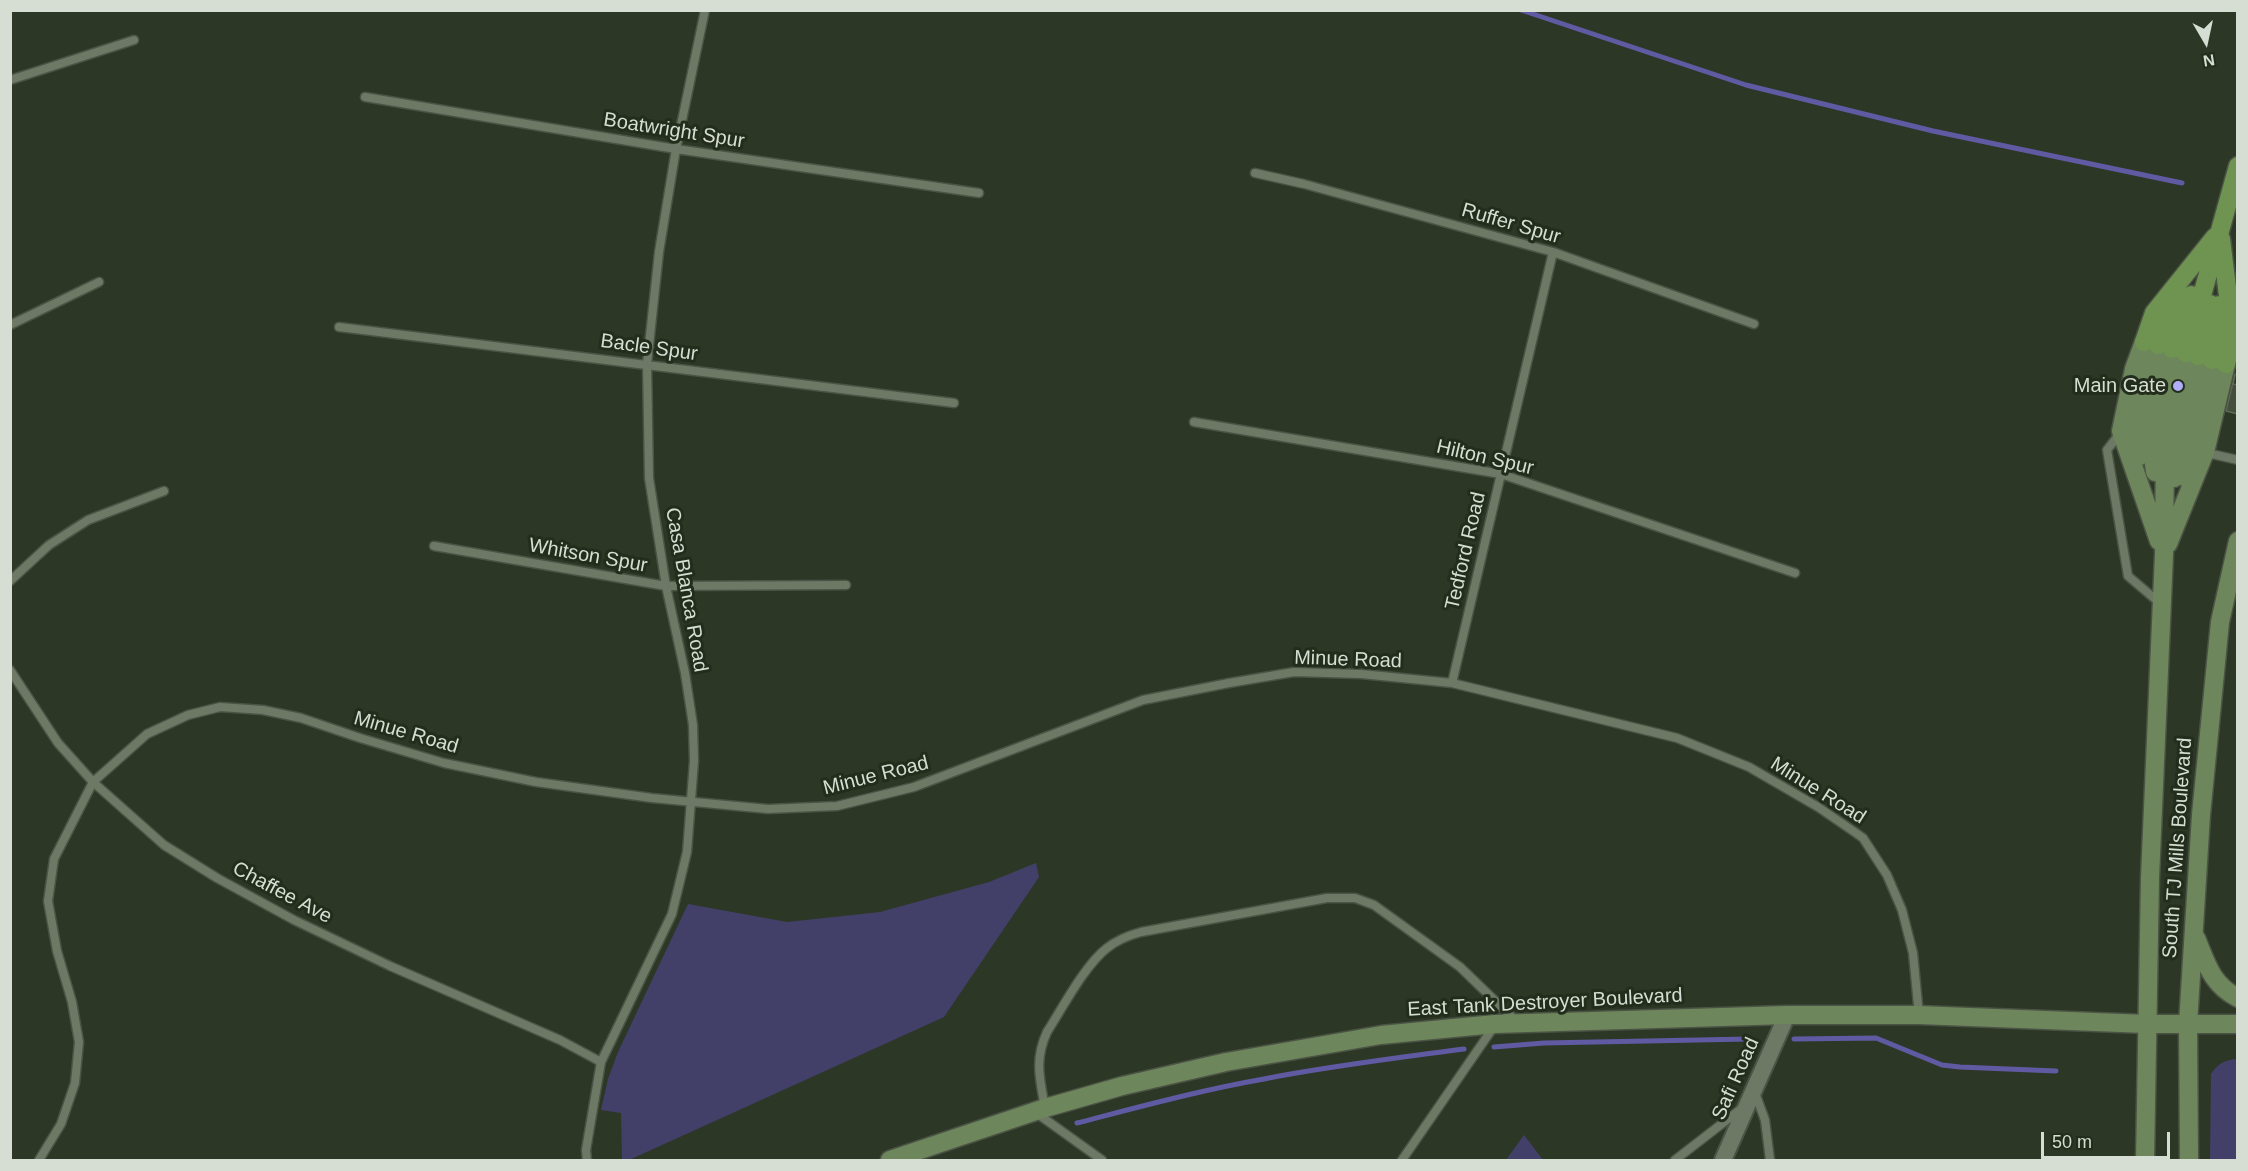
<!DOCTYPE html>
<html>
<head>
<meta charset="utf-8">
<style>
	body { margin:0 }
	#map { position:relative; width:2248px; height:1171px; overflow:hidden; background:#2d3726; font-family:Arial,sans-serif }
	canvas { display:block }
	.frame { position:absolute; inset:0; border:12px solid #d6ddd2; pointer-events:none }
	.north { position:absolute; left:2176px; top:12px; width:60px; height:60px; -webkit-text-stroke:4px #232d1c; paint-order:stroke; rotate:171deg; font-size:16px; font-weight:700; line-height:24px; text-align:center; color:#d6ddd2 }
	.north::after { content:''; display:block; margin:auto; width:21px; height:27px; background:#d6ddd2; clip-path:polygon(50% 0,100% 100%,50% 72%,0 100%) }
	.scale { position:absolute; left:2041px; top:1132px; width:129px; height:27px; box-sizing:border-box; border:3px solid #d6ddd2; border-top:0; padding-left:8px; font-size:18px; line-height:21px; white-space:nowrap; color:#d6ddd2; -webkit-text-stroke:4px #232d1c; paint-order:stroke }
</style>
</head>
<body>
<div id="map">
<canvas width="2248" height="1171"></canvas>
<div class="frame"></div>
<div class="north">N</div>
<div class="scale">50 m</div>
</div>
<script>
const context = document.querySelector('canvas').getContext('2d');
context.lineJoin = 'round';
function paint(path, color) {
  context.fillStyle = color;
  context.fill(path, 'evenodd');
}
function trace(path, color, width, dash) {
  context.strokeStyle = color;
  context.lineWidth = width;
  context.lineCap = dash ? 'butt' : 'round';
  context.setLineDash(dash || []);
  context.stroke(path);
}
function label(font, color, halo, rows, align = 'center') {
  context.font = font + ' Arial,sans-serif';
  context.lineWidth = 6;
  context.setLineDash([]);
  context.textBaseline = 'middle';
  context.strokeStyle = halo;
  context.fillStyle = color;
  for (const [text, x, y, turn = 0] of rows) {
    context.save();
    context.translate(x, y);
    context.rotate((+turn || 0) * Math.PI / 180);
    context.textAlign = isNaN(turn) ? turn : align;
    if (halo) context.strokeText(text, 0, 0);
    context.fillText(text, 0, 0);
    context.restore();
  }
}
paint(new Path2D(`
	M1036 863 1039 877 944 1017 629 1160H622L621 1113 601 1110 608 1079 618 1052 688 904 787 922 880 912 989 882Z
	M2237 1059V1160H2210L2211 1074C2218 1063 2225 1060 2237 1059Z
	M1524 1135 1543 1160H1506Z`), '#424069');
trace(new Path2D(`
	M1521 10 1746 85 1933 131 2182 183
	M1794 1039 1876 1038 1942 1065 1960 1067 2056 1071
	M1494 1047 1544 1043 1749 1039
	M1077 1123C1139 1107 1201 1090 1264 1079 1330 1066 1397 1058 1464 1049`), '#605aa2', 5);
const building = new Path2D(`
	M2235 374 2233 384 2238 385V414L2226 411Z`);
paint(building, '#434e3c');
trace(building, '#5e6956', 1.5);
const lane = new Path2D(`
	M10 80 134 40
	M365 97 676 149 979 193
	M1255 173 1304 184 1553 252 1754 324
	M10 325 99 282
	M339 327 954 403
	M1194 422 1501 474 1795 573
	M2121 432 2107 450 2128 576 2161 604
	M2203 452 2238 460
	M434 546 666 586 846 585
	M10 581 49 545 88 520 164 491
	M10 670 58 743 93 782 164 845 217 878 294 920 390 966 560 1040 601 1062
	M1452 683 1553 252
	M1754 1090 1765 1120 1770 1160
	M1045 1108C1040 1080 1034 1060 1047 1032 1063 1007 1085 965 1107 948 1117 940 1130 935 1141 932L1327 898H1355L1374 905 1460 967 1516 1021
	M1035 1112 1102 1160
	M39 1160 61 1124 75 1083 79 1042 72 1002 57 951 48 901 54 859 93 782 147 734 188 715 220 707 263 710 301 718 360 738 444 763 536 782 652 798 768 809 837 806 914 787 1143 700 1229 683 1294 672 1361 674 1452 683 1677 738 1749 767 1818 807 1856 833 1863 838 1887 875 1902 910 1913 953 1919 1015
	M587 1160 586 1150 601 1062 672 914 687 852 694 761 693 725 685 673 666 586 649 478 647 364 659 252 676 149 705 10
	M1402 1160 1495 1025
	M1675 1160 1741 1109`);
const street = new Path2D(`
	M1723 1160 1787 1015`);
const secondary = new Path2D(`
	M2144 342 2134 369 2121 431 2159 541
	M2140 456 2134 435 2149 372 2158 345
	M2155 472 2151 439 2163 376 2172 349
	M2184 477 2212 360
	M2174 478 2191 383 2198 356
	M2168 544 2205 452 2226 364
	M2196 938C2207 964 2211 984 2238 998
	M890 1160 1045 1108 1122 1086 1226 1062 1381 1035 1495 1024 1787 1015H1919L2146 1024H2238
	M2145 1160 2150 878 2164 554 2165 443 2177 380 2186 353
	M2189 1160 2188 1024 2201 815 2220 622 2238 541`);
const primary = new Path2D(`
	M2221 239 2233 336 2226 364
	M2144 342 2154 313 2215 237
	M2158 345 2167 317 2178 299
	M2172 349 2180 321 2191 295
	M2186 353 2238 166
	M2198 356 2206 329 2210 304
	M2212 360 2219 332V305`);
trace(lane, '#4b5345', 11);
trace(street, '#4b5345', 20);
trace(secondary, '#4b5345', 21);
trace(primary, '#4b5345', 21);
trace(lane, '#6d7965', 8);
trace(street, '#6d7965', 16);
trace(secondary, '#6e865b', 18);
trace(primary, '#6f9451', 18);
for (const [x, y, r, color] of [
	[2178,386,6,"#b0aefa"]
]) {
  const dot = new Path2D();
  dot.arc(x, y, r, 0, 2 * Math.PI);
  context.fillStyle = color;
  context.fill(dot);
  trace(dot, '#232d1c', 2);
}
label('20px', '#d6ddd2', '#232d1c', [
	["Boatwright Spur",674,131,9],
	["Ruffer Spur",1511,224,16],
	["Bacle Spur",649,348,8],
	["Hilton Spur",1485,458,13],
	["Tedford Road",1466,551,-77],
	["Whitson Spur",588,556,10],
	["Casa Blanca Road",686,590,80],
	["Minue Road",1348,660,2],
	["Minue Road",406,733,16],
	["Minue Road",876,776,-14],
	["Minue Road",1818,791,32],
	["South TJ Mills Boulevard",2178,848,-86],
	["Chaffee Ave",282,893,28],
	["East Tank Destroyer Boulevard",1545,1003,-3],
	["Safi Road",1736,1079,-66]
]);
label('20px', '#d6ddd2', '#232d1c', [
	["Main Gate",2166,386]
], 'right');
</script>
</body>
</html>
